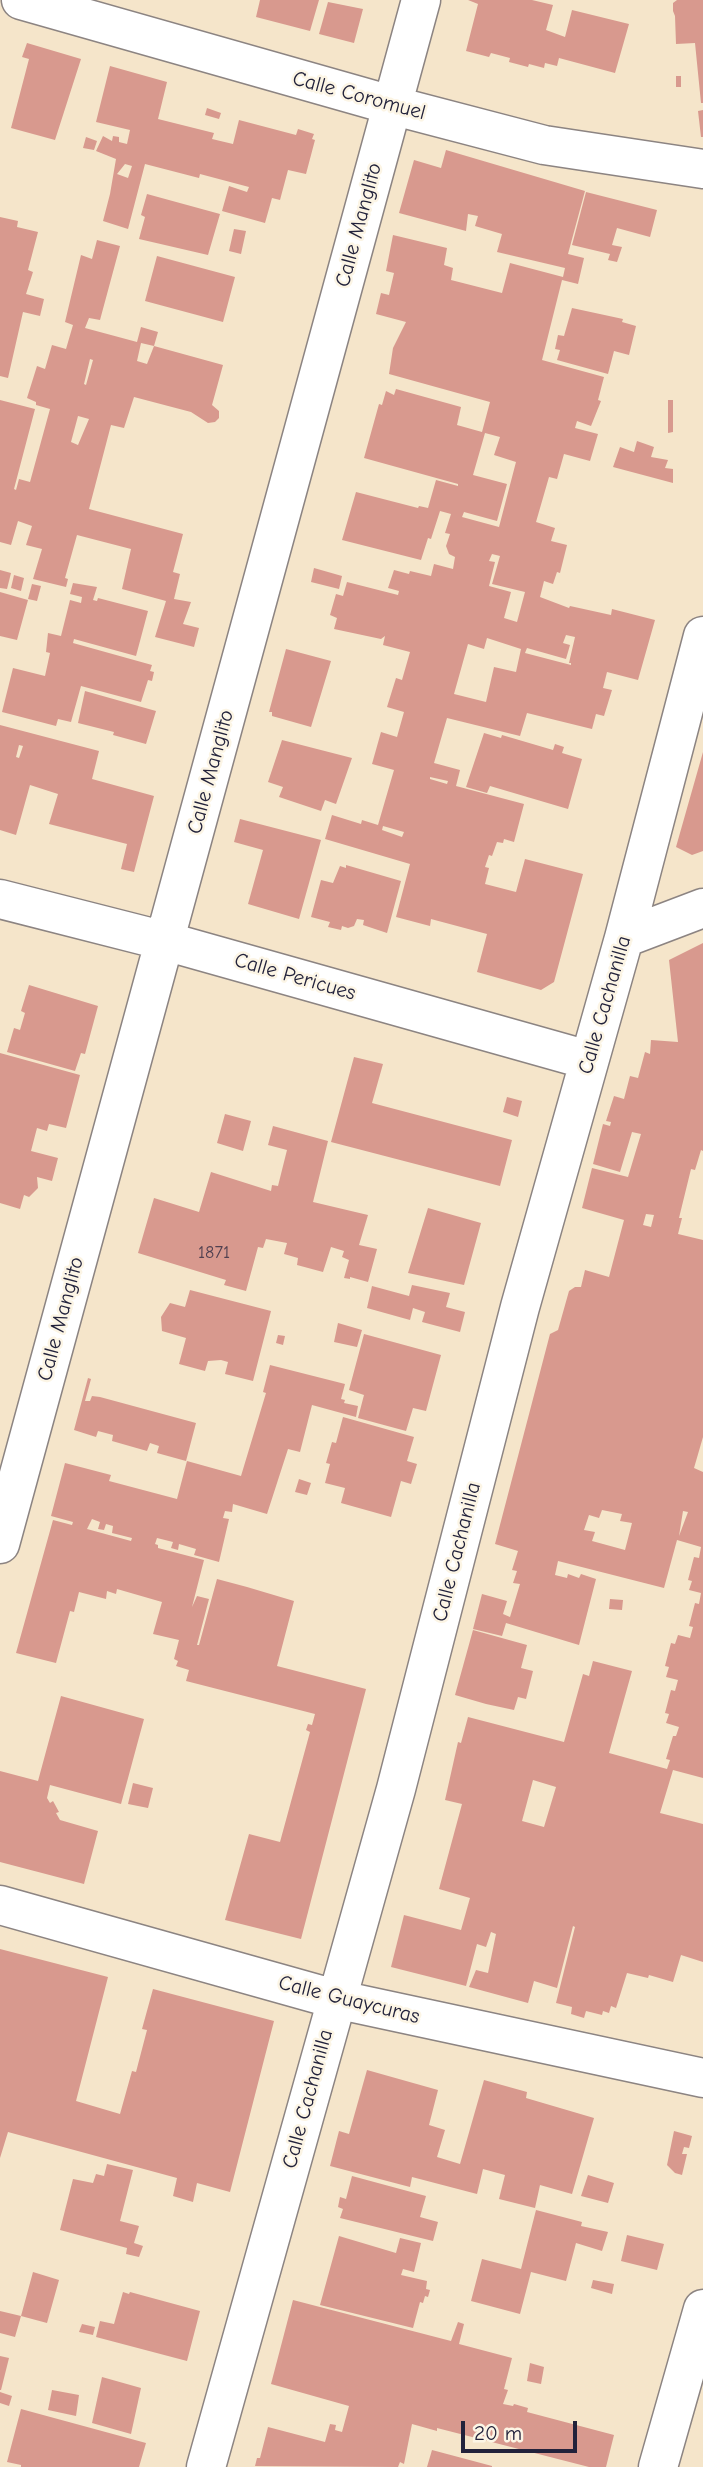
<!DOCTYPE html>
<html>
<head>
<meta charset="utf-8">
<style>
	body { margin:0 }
	#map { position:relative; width:703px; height:2467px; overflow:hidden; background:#f5e5ca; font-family:"Comic Neue",sans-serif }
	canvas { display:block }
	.scale { position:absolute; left:461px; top:2421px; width:116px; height:32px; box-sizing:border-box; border:4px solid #22223b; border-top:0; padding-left:9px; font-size:21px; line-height:24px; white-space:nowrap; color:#22223b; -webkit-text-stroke:5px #fcf5e5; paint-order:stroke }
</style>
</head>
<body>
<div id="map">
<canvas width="703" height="2467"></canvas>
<div class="scale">20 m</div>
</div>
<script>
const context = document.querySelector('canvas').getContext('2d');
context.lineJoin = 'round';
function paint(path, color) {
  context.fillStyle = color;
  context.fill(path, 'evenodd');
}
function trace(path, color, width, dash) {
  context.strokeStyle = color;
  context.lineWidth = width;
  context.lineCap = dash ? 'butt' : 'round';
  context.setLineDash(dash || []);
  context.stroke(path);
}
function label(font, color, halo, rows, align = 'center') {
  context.font = font + ' "Comic Neue",sans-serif';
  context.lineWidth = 5;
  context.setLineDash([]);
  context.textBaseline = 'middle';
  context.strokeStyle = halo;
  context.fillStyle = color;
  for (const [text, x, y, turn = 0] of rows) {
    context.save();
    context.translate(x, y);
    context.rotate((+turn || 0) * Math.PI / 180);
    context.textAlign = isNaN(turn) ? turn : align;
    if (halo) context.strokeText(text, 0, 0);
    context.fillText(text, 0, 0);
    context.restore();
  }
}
paint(new Path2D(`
	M260 0H319L310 31 256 17Z
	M468 0H532L553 5 546 30 565 37 572 10 629 24 615 73 559 58 557 66 545 63 544 68 529 64 528 67 509 62 510 58 491 53 489 57 466 51 478 4Z
	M677 0H703V103H701L695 43 676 44 675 16 673 11V3Z
	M328 2 363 9 354 43 319 34Z
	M27 43 81 59 55 140 11 128 29 59 22 57Z
	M110 66 167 82 158 119 214 133 212 139 233 144 239 120 296 135 298 129 314 134 312 139 315 140 306 174 288 170 280 200 272 198 265 223 222 211 229 186 247 192 249 187 200 174 199 178 145 164 128 229 103 221 110 194 116 159 96 151 103 136 112 141 113 136 119 137V142L127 144 130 130 96 122ZM125 164 132 166 128 178 117 174Z
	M676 76H681V87H676Z
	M207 108 221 113 219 119 205 115Z
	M703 110V137H701L698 111Z
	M86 137 97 141 94 150 83 148Z
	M446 150 585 191 568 254 584 258 578 284 562 280 542 360 604 377 598 400 601 401 591 426 577 421 575 428 598 434 590 461 564 454 557 479 549 477 536 522 555 528 551 541 567 545 560 573 557 572 553 584 544 581 540 597 569 608 570 606 611 615 612 609 655 620 638 680 607 672 603 688 612 690 604 716 596 714 592 729 527 713 520 736 447 718 434 763 460 770 456 786 524 804 514 842 504 839 503 843 497 842 492 856 489 855 485 867 489 868 485 884 516 892 525 859 583 874 554 982 541 990 477 972 487 934 431 919 430 926 396 917 410 864 325 839 332 815 361 824 362 820 378 825 394 770 372 764 381 732 397 737 404 712 387 707 396 678 402 680 410 652 383 645 385 636 381 639 334 629 337 618 330 615 336 594 343 596 347 582 398 595 399 591 388 588 394 570 409 574 410 571 431 576 434 564 453 569 455 557 449 554 446 546 450 534 445 533 451 514 440 511 431 539 428 538 421 560 342 540 356 492 418 508 419 506 428 508 436 480 458 486V484L364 458 379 404 382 405 386 391 394 395 396 389 461 407 457 425 482 432 490 402 389 374 393 348 406 322 376 314 381 293 389 295 394 273 386 271 393 235 447 248 444 265 453 268 451 280 502 293 510 263 563 277 565 268 497 252 502 234 475 226 478 216 468 214 466 231 399 213 414 160 441 168ZM485 433 500 437 494 455 516 462 499 527 462 517 464 512 497 521 507 484 473 475ZM492 554 500 556 492 584 525 592 517 622 504 618 511 592 489 586 495 562 489 561ZM566 635 575 637 569 663H571V665L525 653 527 648 566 659 570 645 563 643ZM487 638 521 649 516 672 494 667 486 702 454 694 468 644 484 649ZM430 777 448 781 447 784 430 779ZM383 826 404 832 402 837 382 830Z
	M586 192 657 210 650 237 617 228 612 245 622 247 617 262 608 260 610 254 572 245Z
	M147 194 220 214 208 255 139 239 145 217 141 215Z
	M0 217 18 221 17 227 38 232 28 270 33 272 26 294 44 299 40 316 23 312 8 378 0 376Z
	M234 229 246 231 241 254 229 251Z
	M97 240 120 246 100 320 89 318 85 328 137 342 141 327 158 332 154 346 141 343 137 361 147 364 154 346 223 365 212 405 219 411V418L215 422 208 423 191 412 134 397 124 428 111 425 89 509 183 534 173 572 180 574 174 599 191 602 183 624 199 628 194 647 155 637 166 601 122 589 131 549 77 535 65 578 68 579 66 587 33 579 42 549 26 545 32 526 18 521 11 545 0 542V400L35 409 14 489 16 490 19 479 30 482 50 409 36 405V402L27 398 37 366 45 369 52 345 66 349 73 325 65 322 81 255 92 259ZM90 359 93 360 86 385 84 384ZM78 416 89 419 78 445 71 442Z
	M157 256 235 277 223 322 145 301Z
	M572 308 623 319 622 322 636 326 629 355 614 351 608 374 557 360 560 350 555 349 558 335 564 336Z
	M668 400H673V432L668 433Z
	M637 441 654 447 651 457 668 460 665 468 673 469V483L613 467 620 447 634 452Z
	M314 568 342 576 339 589 311 582Z
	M0 570 11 573 7 589 0 588Z
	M14 575 24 578 21 591 11 588Z
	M73 583 97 587 93 600 97 601 98 598 148 611 136 656 74 639 73 643 152 665 150 671 154 672 152 681 148 680 141 702 81 686 71 722 58 719 56 726 2 712 13 668 45 676 50 653 46 652 48 633 61 636 70 600 81 603 82 597 70 594Z
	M32 584 41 586 37 601 28 599Z
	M0 592 28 600 17 640 0 636Z
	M286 649 331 661 311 727 272 716V712H269Z
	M85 691 156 711 146 744 113 735 114 732 78 723Z
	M0 725 99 751 92 779 154 796 134 872 121 869 127 844 49 824 58 794 30 785 16 835 0 830ZM19 745 23 746 19 758 16 757Z
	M484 733 501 738 502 735 553 750 555 744 564 747 562 753 582 759 568 809 490 786 487 793 466 787Z
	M282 740 352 758 336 804 325 800 321 811 279 797 283 787 268 782Z
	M703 752V851L692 855 676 847Z
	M240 819 321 840 299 919 248 904 263 850 234 842Z
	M346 865 401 881 387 933 363 925 364 920 357 919 354 926 348 928 342 926 341 930 328 927 330 922 311 917 321 880 333 883 340 866 346 868Z
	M703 943V1151L701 1150 695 1170 691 1169 679 1218H682L678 1234 703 1240V1437L694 1468 703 1472V1778L673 1770 660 1813 703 1824V1962L681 1955 673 1982 649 1975 648 1978 627 1973 616 2008 611 2006 609 2013 603 2011 602 2015 586 2011 584 2018 571 2014 572 2007 556 2003 575 1927 573 1926 557 1988 534 1981 528 2003 469 1987 476 1970 488 1973 496 1934 491 1932 486 1947 477 1944 466 1986 391 1967 404 1915 461 1930 470 1898 439 1889 462 1804 445 1800 458 1742 461 1743 468 1717 564 1742 583 1674 589 1676 593 1661 632 1671 609 1753 667 1769 670 1760 666 1759 673 1736H676L679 1727 666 1723 669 1714 665 1713 671 1690 675 1691 678 1680 666 1677 669 1667 665 1666 671 1643 675 1644 678 1635 690 1638 693 1627 689 1626 695 1603 699 1604 701 1593 689 1590 692 1581 688 1580 694 1557 699 1558 701 1547 677 1540 664 1588 558 1561 555 1575 567 1578 568 1574 579 1578 581 1574 596 1579 579 1645 506 1623 502 1636 473 1629 482 1594 507 1601 503 1614 510 1617 520 1584 513 1583 517 1571 512 1570 518 1551 495 1544 550 1334 558 1330 569 1291 575 1287H581L585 1270 609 1277 624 1220 582 1208 592 1168 628 1177 641 1134 632 1132 620 1172 593 1164 603 1124 610 1126 611 1122 606 1121 614 1096 624 1099 630 1076 638 1078 645 1052 650 1054 651 1040 678 1042 669 960ZM646 1214 654 1215 651 1227 643 1225ZM602 1510 622 1514 620 1521 632 1523 625 1550 592 1541 595 1532 584 1530 589 1515 599 1518ZM683 1511 688 1512 679 1536ZM533 1780 556 1787 544 1827 522 1821Z
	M29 985 98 1006 85 1054 81 1053 75 1071 7 1052 14 1028 20 1030 25 1013 21 1011Z
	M0 1053 80 1075 66 1128 49 1124 47 1131 37 1128 31 1151 58 1158 52 1181 37 1177 38 1188 29 1197 24 1195 20 1209 0 1203Z
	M354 1057 383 1064 372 1103 512 1140 500 1186 331 1142Z
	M507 1097 522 1101 518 1117 503 1112Z
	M225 1114 251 1121 243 1151 217 1143Z
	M273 1126 328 1141 313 1202 368 1215 359 1245 377 1249 368 1282 350 1277V1279L344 1278 349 1260 342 1257 344 1251 331 1247 323 1272 297 1265 298 1258 284 1254 287 1243 266 1239 263 1248 258 1247 246 1291 224 1285 226 1280 138 1253 154 1198 199 1212 211 1172 271 1191 272 1185 278 1186 287 1150 268 1145Z
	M428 1208 481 1223 464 1285 408 1273Z
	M412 1285 450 1293 446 1307 465 1312 460 1332 422 1322 425 1312 413 1308 410 1320 367 1308 372 1286 409 1296Z
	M190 1290 271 1311 253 1381 225 1374 228 1362 221 1360 208 1361 205 1371 179 1364 186 1338 162 1331 161 1317 170 1303 185 1307Z
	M338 1323 362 1330 357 1347 334 1342Z
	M364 1334 441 1355 426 1411 413 1408 406 1431 358 1418 364 1395 349 1390Z
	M278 1335 285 1336 283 1345 276 1343Z
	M270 1365 345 1384 341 1399 345 1400 344 1403 358 1406 356 1417 312 1405 300 1452 288 1449 267 1514 233 1504 232 1512 225 1511 223 1518 229 1519 219 1562 194 1555 196 1549 179 1544 178 1550 171 1548 173 1542 157 1538 155 1544 158 1545V1548L204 1560 192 1607 197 1596 209 1599 197 1645H199L217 1579 247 1587 294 1601 277 1666 366 1689 301 1939 225 1920 249 1834 280 1842 310 1732 306 1730 308 1724 312 1725 315 1714 186 1681 189 1670 176 1666 178 1661 174 1659 179 1640 153 1634 162 1602 117 1589 116 1594 107 1591 106 1599 79 1592 74 1612 70 1611 56 1663 16 1653 53 1520 72 1525 73 1522 51 1516 65 1463 111 1475 109 1481 177 1499 187 1461 241 1476 266 1393 263 1392ZM92 1519 100 1522 98 1529 104 1530 106 1524 113 1526 112 1533 132 1538 131 1541 87 1529Z
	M88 1378 91 1379 85 1401H90L92 1396 100 1397 196 1423 186 1461 157 1453 159 1446 150 1443 147 1451 112 1441 113 1435 98 1431 96 1437 74 1430Z
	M343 1417 414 1437 407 1461 417 1464 411 1484 401 1481 391 1517 341 1503 345 1488 325 1483 330 1464 326 1463 332 1442 336 1443Z
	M299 1479 311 1483 307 1495 295 1492Z
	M610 1599 623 1600 622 1610 609 1609Z
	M473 1630 527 1645 521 1668 533 1671 526 1699 518 1697 514 1710 486 1704 455 1695Z
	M61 1696 144 1719 121 1804 50 1785 47 1798 50 1803 53 1801 59 1812 56 1813 60 1820 98 1831 84 1884 0 1862V1771L38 1781Z
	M133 1783 153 1788 148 1808 128 1804Z
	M0 1949 108 1977 76 2101 120 2114 132 2071 136 2072 147 2030 142 2029 153 1989 274 2021 230 2192 197 2183 193 2202 173 2196 177 2178 8 2132 0 2158Z
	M367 2070 438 2090 429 2125 445 2130 437 2157 460 2164 484 2080 527 2092 526 2098 594 2118 572 2194 540 2185 535 2208 499 2199 505 2175 483 2169 477 2194 412 2177 410 2187 330 2166 339 2131 349 2134Z
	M674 2131 692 2136 689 2148 684 2147 682 2154H687L682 2175 675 2173 667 2165Z
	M107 2164 133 2170 120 2221 139 2226 134 2243 143 2246 139 2257 126 2254 127 2248 60 2230 73 2179 93 2183 96 2174 104 2176Z
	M588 2175 614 2183 608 2203 581 2196Z
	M352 2176 426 2196 420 2217 438 2222 433 2241 340 2218 343 2209 338 2207 340 2197 346 2199Z
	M536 2210 582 2222 581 2226 608 2232 602 2251 576 2243 566 2281 531 2272 520 2314 471 2301 482 2259 521 2269Z
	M627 2235 664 2244 657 2270 621 2261Z
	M339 2236 396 2253 400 2238 421 2243 414 2272 403 2269 401 2275 427 2281 426 2289 430 2290 428 2297 425 2296 423 2303 420 2302 413 2328 320 2305Z
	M33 2272 59 2280 47 2323 21 2316 15 2337 0 2333V2311L21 2316Z
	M593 2280 614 2284 612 2294 591 2288Z
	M123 2292 129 2294 130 2292 200 2311 187 2361 96 2337 100 2321 114 2324Z
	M293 2300 451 2341 458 2322 464 2324 459 2344 512 2358 504 2389 508 2390 503 2404 513 2406 514 2404 528 2408 527 2412 614 2435 606 2467H589L437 2428V2431L412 2424 404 2464 400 2462 398 2467 255 2466 257 2458H260L268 2427 325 2442 330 2424 336 2425 335 2430 342 2432 349 2406 271 2384Z
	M82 2324 95 2327 93 2335 79 2332Z
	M0 2356 9 2358 1 2390H0Z
	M530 2363 544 2367 541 2384 527 2381Z
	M102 2377 141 2388 131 2434 92 2423Z
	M52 2390 79 2395 76 2416 48 2410Z
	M0 2392 12 2396 9 2406 0 2403Z
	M21 2409 146 2443 139 2467H21V2465L7 2462Z
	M432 2450 492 2466V2467H427Z`), '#d8998e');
const minor = new Path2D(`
	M21 0 391 105 544 145 703 169
	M0 899 165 941 588 1060
	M624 938 703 908
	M0 1544 421 0
	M0 1905 335 1999 703 2078
	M206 2467 396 1789 520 1307 624 938 703 636
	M658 2467 703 2309`);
trace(minor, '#8c8482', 41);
trace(minor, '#fff', 38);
label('18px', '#504050', null, [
	["1871",214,1253]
]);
label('21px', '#22223b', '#fcf5e5', [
	["Calle Coromuel",359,96,15],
	["Calle Manglito",359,225,-75],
	["Calle Manglito",211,772,-75],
	["Calle Pericues",295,977,16],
	["Calle Cachanilla",605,1005,-74],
	["Calle Manglito",61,1319,-75],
	["Calle Cachanilla",457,1552,-76],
	["Calle Guaycuras",349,2000,14],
	["Calle Cachanilla",308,2099,-75]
]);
</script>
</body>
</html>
